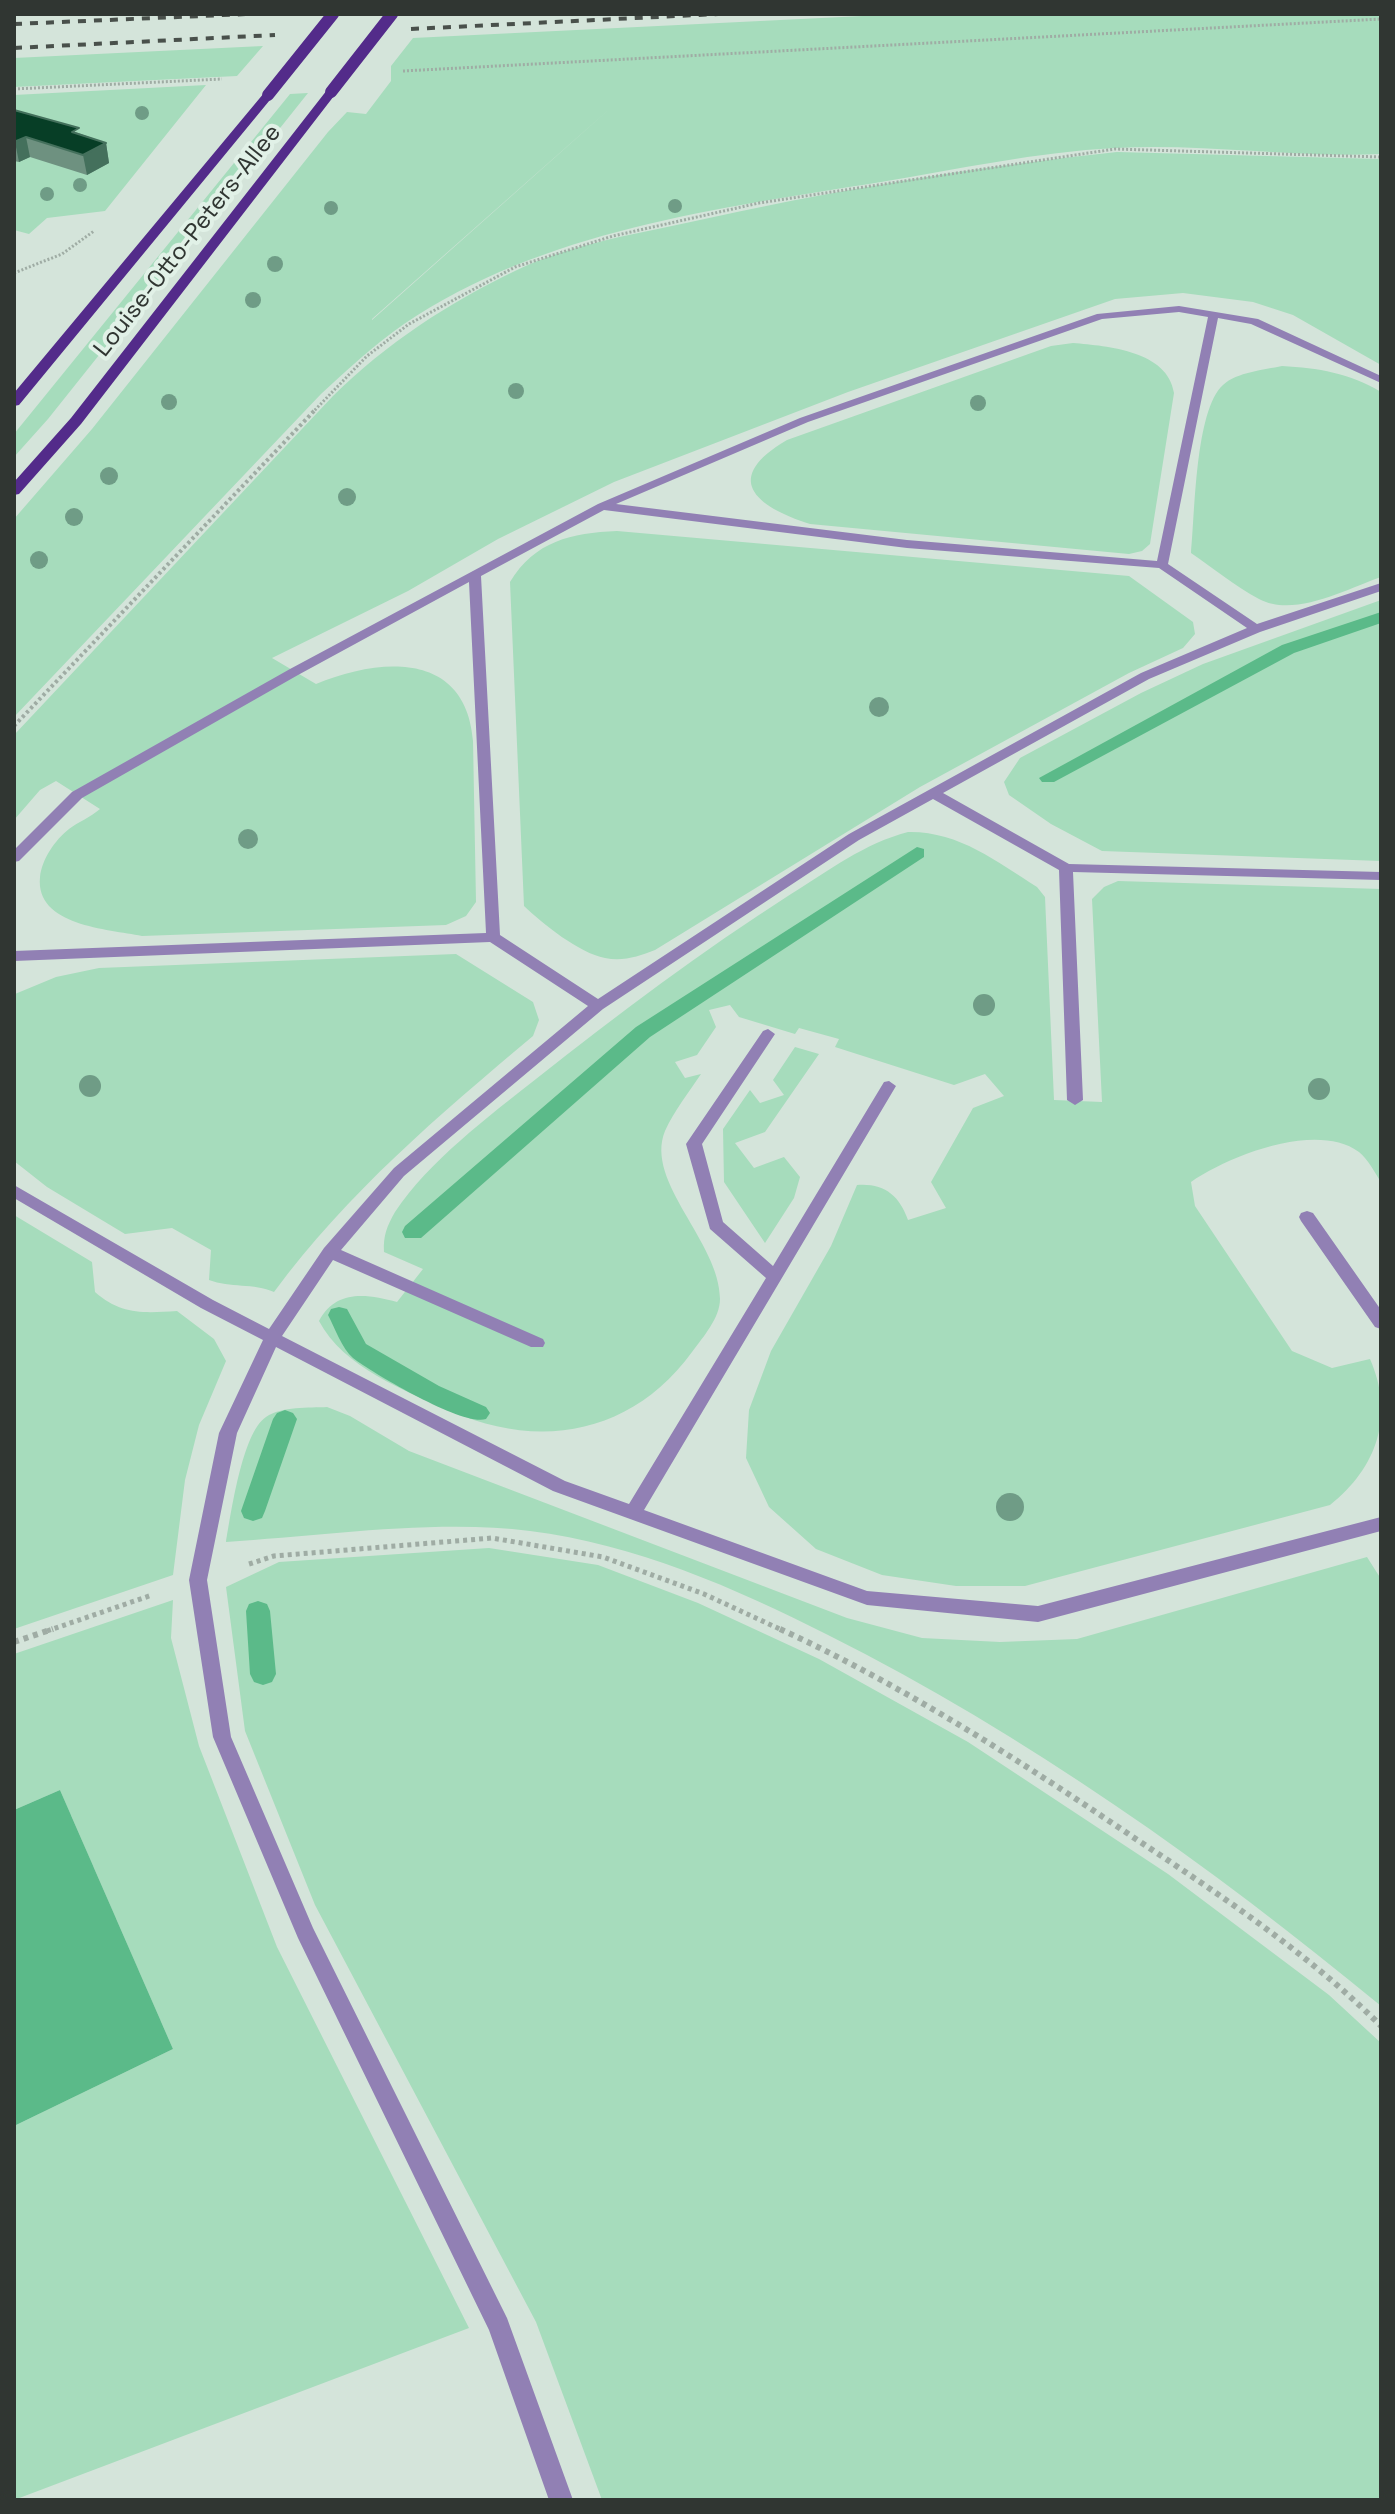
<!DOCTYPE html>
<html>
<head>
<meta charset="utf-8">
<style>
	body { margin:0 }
	#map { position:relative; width:1395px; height:2514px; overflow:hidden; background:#d4e4da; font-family:"Space Grotesk",sans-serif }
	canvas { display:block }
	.frame { position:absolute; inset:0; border:16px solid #303632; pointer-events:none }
</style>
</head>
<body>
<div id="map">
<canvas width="1395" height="2514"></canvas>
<div class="frame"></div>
</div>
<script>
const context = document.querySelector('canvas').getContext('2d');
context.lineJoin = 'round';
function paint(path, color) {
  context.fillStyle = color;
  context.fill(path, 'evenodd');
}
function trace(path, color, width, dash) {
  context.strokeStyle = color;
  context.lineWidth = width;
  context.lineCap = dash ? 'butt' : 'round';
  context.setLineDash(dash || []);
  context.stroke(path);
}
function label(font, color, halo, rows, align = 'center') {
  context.font = font + ' "Space Grotesk",sans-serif';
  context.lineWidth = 8;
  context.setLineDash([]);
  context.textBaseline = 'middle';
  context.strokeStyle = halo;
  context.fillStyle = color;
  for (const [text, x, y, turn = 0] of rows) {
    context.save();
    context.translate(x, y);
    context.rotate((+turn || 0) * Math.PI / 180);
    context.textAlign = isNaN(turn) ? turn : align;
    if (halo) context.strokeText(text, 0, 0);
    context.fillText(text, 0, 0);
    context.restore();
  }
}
paint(new Path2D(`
	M903 14H1381V154C1292 158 1204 143 1115 148 1037 152 959 169 881 182 720 208 543 230 404 324 374 345 348 369 321 394L14 717V519L92 429 328 132 347 112 366 114 391 81V66L413 38ZM615 104 372 320V319Z
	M263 46 237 76 14 87V58Z
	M206 85 105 211 47 218 29 234 14 230V95Z
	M308 93 48 419 14 457V434L290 94Z
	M1117 152 1381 159V365L1293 315 1253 302 1183 293 1115 299 848 392 614 482 498 539 408 591 272 658 316 684C381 657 466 651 473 741L476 902 466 916 446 925 142 936C108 929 35 926 40 877 42 859 55 840 69 829 78 822 91 817 100 809L56 781 40 790 14 820V735L333 396C387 343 448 303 517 270 569 245 630 235 686 223 828 191 973 167 1117 152Z
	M1073 343C1108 346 1168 351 1174 393L1150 544 1142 551 1129 554 810 524C754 506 722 478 787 440L1051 346Z
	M1282 366C1318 368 1350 373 1381 392V577C1347 589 1294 618 1259 599 1235 586 1213 568 1191 553 1195 514 1195 410 1223 385 1237 372 1264 370 1282 366Z
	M617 531 1129 576 1193 622 1195 634 1183 648 1129 673 920 787 655 950C639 956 623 962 605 958 579 953 543 924 524 906L510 582C535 541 571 533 617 531Z
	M1381 600V861L1102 851 1051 824 1009 795 1004 782 1020 758 1141 693 1203 664Z
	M908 832C958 831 996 861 1037 887L1045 897 1054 1100 1102 1102 1092 899 1104 887 1118 881 1381 889V1182C1375 1173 1368 1159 1359 1152 1316 1121 1229 1156 1191 1182L1195 1206 1292 1351 1332 1368 1370 1359C1395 1416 1377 1468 1330 1505L1025 1586H956L882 1575 816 1549 769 1507 746 1458 749 1410 771 1351 831 1246 857 1185C884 1183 899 1195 908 1220L946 1208 931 1182 973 1108 1004 1096 985 1074 954 1085 835 1047 839 1039 799 1028 795 1034 739 1017 730 1005 709 1010 716 1027 697 1055 675 1062 685 1078 701 1074C689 1092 674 1111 665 1131 644 1182 720 1242 720 1299 720 1318 703 1337 692 1352 633 1433 541 1451 451 1411 405 1391 343 1367 319 1321 336 1289 367 1294 397 1302L423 1269 384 1252C383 1236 387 1226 395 1212 428 1162 489 1116 536 1079 618 1014 702 951 791 894 828 871 865 843 908 832Z
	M456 954 533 1002 539 1020 533 1036C439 1115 348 1192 274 1292 254 1283 230 1288 209 1280L211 1250 172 1228 125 1234 47 1187 14 1161 15 994 56 977 99 968Z
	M795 1047 819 1054 765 1132 735 1143 754 1168 784 1157 800 1177 794 1198 765 1243 724 1182 723 1129 750 1090 760 1103 784 1095 773 1080Z
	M14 1215 92 1262 95 1292C121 1315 143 1313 177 1311L214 1339 226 1361 199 1425 185 1480 173 1575 14 1629Z
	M327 1407 350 1416 409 1451 847 1618 922 1638 1000 1642 1077 1639 1367 1557 1381 1579V2006C1210 1865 1027 1735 828 1635 735 1588 635 1544 530 1531 436 1519 322 1536 226 1542 231 1514 242 1433 266 1417 282 1406 309 1408 327 1407Z
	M489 1548 598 1565 698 1603 819 1659 968 1742 1168 1874 1329 1995 1381 2043V2500H602L536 2322 315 1905 245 1731 226 1587 279 1562Z
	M173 1600 171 1638 199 1746 277 1947 469 2328 14 2500V2126L173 2049 60 1790 14 1810V1654Z`), '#a6dcbc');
paint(new Path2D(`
	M60 1790 173 2049 14 2126V1810Z`), '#5bba89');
paint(new Path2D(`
	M1381 612V623L1294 653 1054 782H1042L1039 778 1282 645Z
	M917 847 924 849V857L650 1037 421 1238H405L402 1232 405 1226 636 1027Z
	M339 1307 347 1309 366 1344 439 1386 486 1407 490 1413 486 1419C464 1427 374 1374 353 1358 342 1349 335 1328 328 1315L331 1309Z
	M285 1410 293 1413 297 1419 265 1511 262 1518 253 1521 244 1518 241 1511 273 1419 277 1413Z
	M258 1601 267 1604 270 1611 276 1674 272 1682 263 1685 254 1682 250 1674 246 1611 249 1604Z`), '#5bba89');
trace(new Path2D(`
	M403 71 1381 19
	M14 89 222 79
	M14 273 62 254 94 231
	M312 413 367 356 409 324 515 267 613 236 759 203 1115 149 1381 157`), '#9faca4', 3, [2, 2]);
trace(new Path2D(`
	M14 726 314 411`), '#9faca4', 4, [3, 3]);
trace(new Path2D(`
	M249 1564 274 1556 492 1538 603 1557 704 1594 784 1631
	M47 1631 152 1595`), '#9faca4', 5, [4, 4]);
trace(new Path2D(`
	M780 1629C904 1686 1017 1759 1130 1835 1217 1893 1307 1952 1381 2026
	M14 1642 53 1629`), '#9faca4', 6, [5, 5]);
paint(new Path2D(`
	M1179 306 1258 319 1381 376V383L1251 324 1218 318 1168 564 1257 624 1381 583V591L1260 632 1149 679 943 793 1069 864 1381 872V880L1073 872 1083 1100 1075 1105 1067 1100 1059 870 933 799 859 840 603 1009 404 1176 341 1250 543 1339 545 1343 543 1347H531L333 1260 282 1336 565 1481 629 1504 766 1278 710 1229 686 1144 763 1031 768 1029 775 1034 702 1144 723 1222 773 1266 884 1082 889 1081 896 1086 644 1510 867 1591 1038 1606 1381 1517V1531L1038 1622 867 1605 553 1491 276 1347 237 1433 207 1580 231 1737 313 1928 507 2318 573 2500H549L489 2330 298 1938 213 1737 189 1580 219 1433 263 1340 201 1308 14 1198V1185L213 1300 269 1329 324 1248 394 1168 588 1006 490 942 14 961V951L486 933 469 582 298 675 82 798 19 861 14 862V850L72 792 290 669 598 504 800 418 1097 314ZM1179 312 1208 317 1157 561 907 540 616 504 808 422 1102 319ZM604 510 907 548 1159 568 1247 628 1141 673 849 834 598 999 500 935 481 576Z
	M1307 1211 1313 1213 1381 1310V1329L1375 1327 1301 1221 1299 1217 1301 1213Z`), '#9180b4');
paint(new Path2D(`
	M327 90 337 92 81 424 19 494 14 495V482L71 418Z
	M264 93 274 95 19 405 14 406V393Z`), '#532b8a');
trace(new Path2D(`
	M14 24 248 14
	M411 29 718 14
	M14 48 275 35`), '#49504b', 4, [8, 8]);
trace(new Path2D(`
	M331 92 392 14
	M268 95 333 14`), '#532b8a', 12);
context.fillStyle = '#6f9c86';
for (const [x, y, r] of [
	[142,113,7],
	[80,185,7],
	[47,194,7],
	[675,206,7],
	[331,208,7],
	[275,264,8],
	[253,300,8],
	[516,391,8],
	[169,402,8],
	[978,403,8],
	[109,476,9],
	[347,497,9],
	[74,517,9],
	[39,560,9],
	[879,707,10],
	[248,839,10],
	[984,1005,11],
	[90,1086,11],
	[1319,1089,11],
	[1010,1507,14]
]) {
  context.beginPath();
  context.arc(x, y, r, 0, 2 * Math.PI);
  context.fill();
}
paint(new Path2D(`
	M14 110 106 143 109 163 87 175 30 157 19 162 14 161Z`), '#6e9180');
paint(new Path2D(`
	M26 137 30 157 19 162 15 142Z
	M106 143 109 163 87 175 83 155Z`), '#44705c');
const building = new Path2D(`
	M14 110 79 128 72 132 106 143 83 155 26 137 14 142Z`);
paint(building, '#073e26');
trace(building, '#44705c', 2);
label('24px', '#303632', '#e1f1e7', [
	["Louise-Otto-Peters-Allee",188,241,-52]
]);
</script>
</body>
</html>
